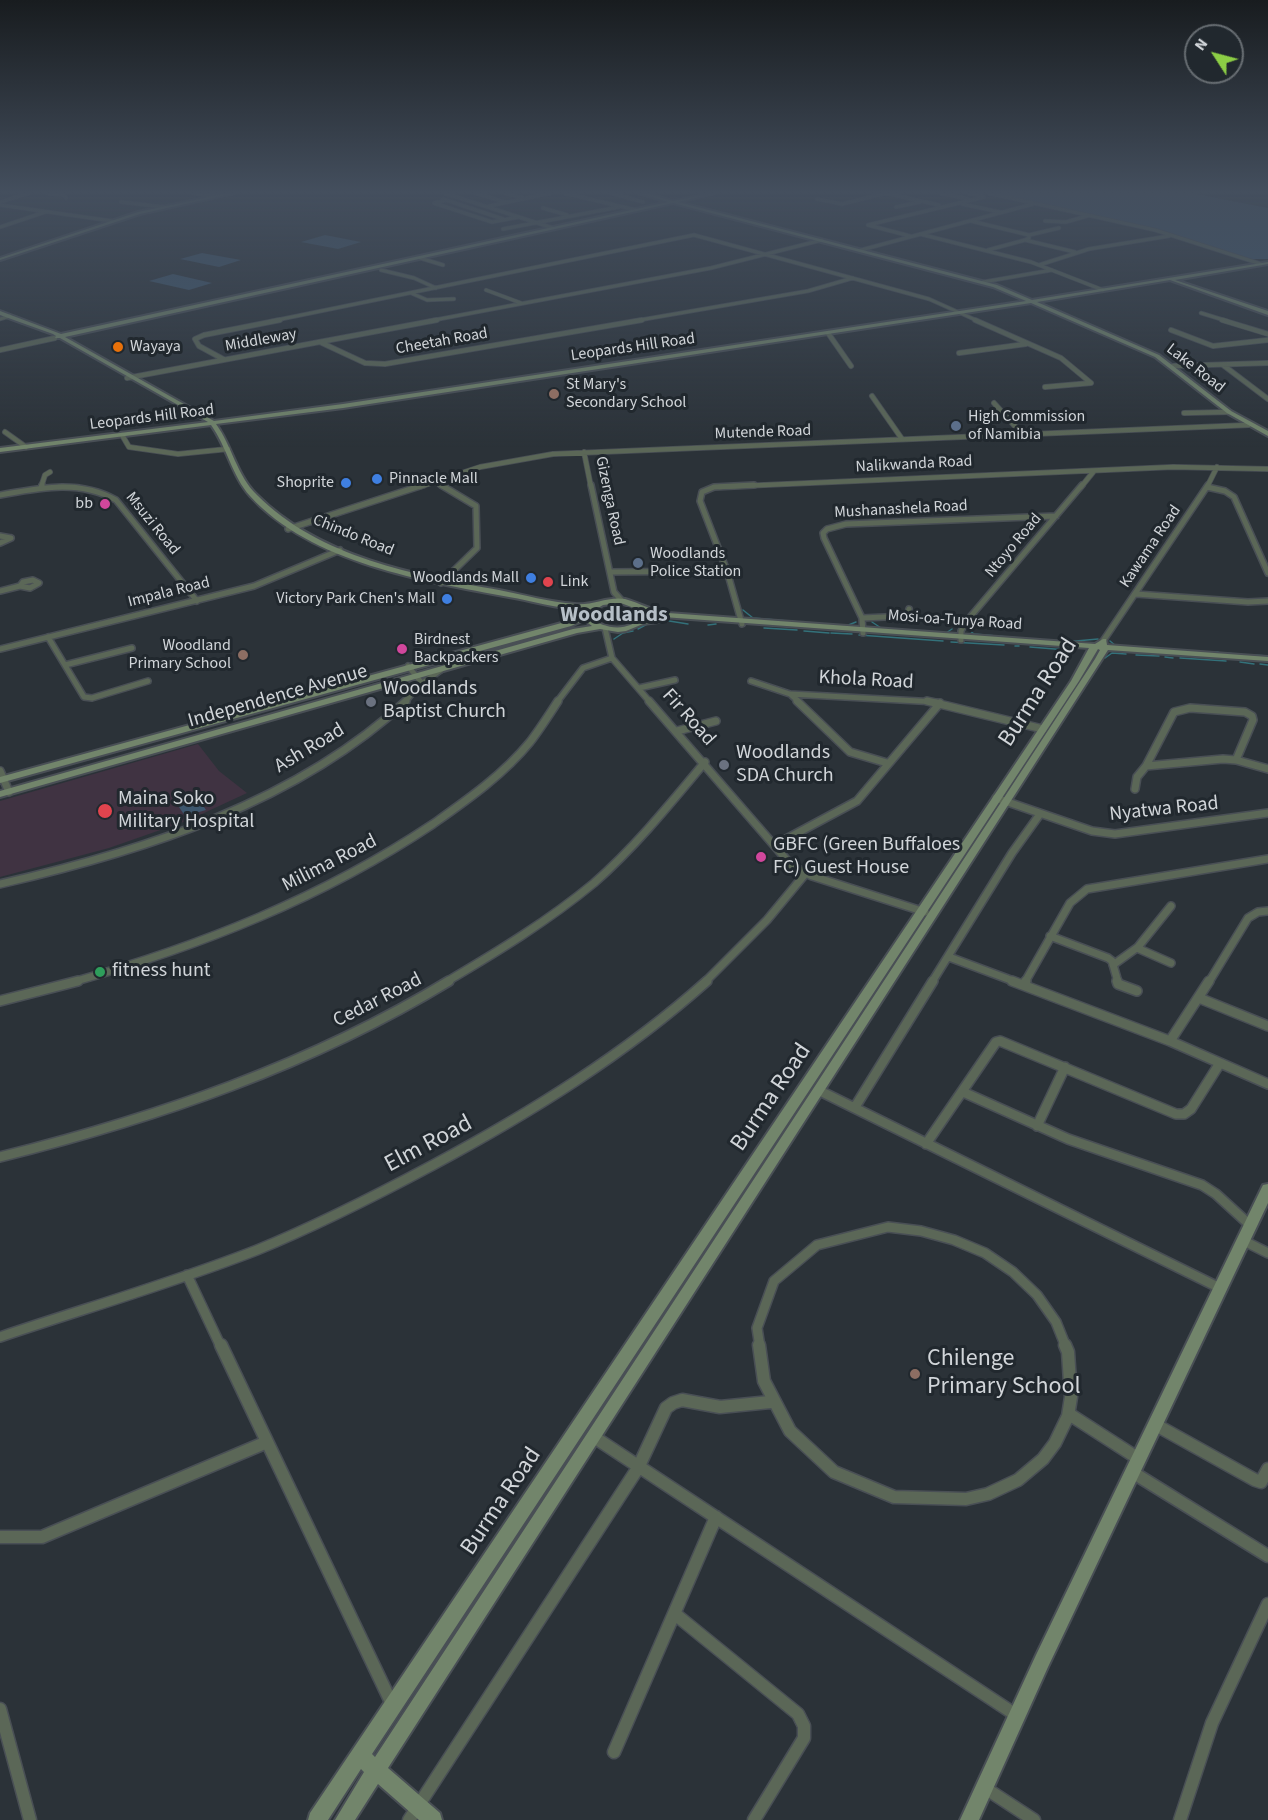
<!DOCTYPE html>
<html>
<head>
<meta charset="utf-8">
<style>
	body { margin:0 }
	#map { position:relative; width:1268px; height:1820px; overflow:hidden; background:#2b3238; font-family:"Source Sans 3",sans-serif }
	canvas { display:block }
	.north { position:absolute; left:1184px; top:24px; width:60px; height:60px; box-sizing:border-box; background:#21282e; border:2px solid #676d72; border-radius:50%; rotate:306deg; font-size:16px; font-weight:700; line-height:24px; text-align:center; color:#d1d5d9 }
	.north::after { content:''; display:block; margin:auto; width:21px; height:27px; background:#8cce45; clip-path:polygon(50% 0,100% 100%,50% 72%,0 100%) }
</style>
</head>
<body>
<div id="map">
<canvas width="1268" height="1820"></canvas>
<div class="north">N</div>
</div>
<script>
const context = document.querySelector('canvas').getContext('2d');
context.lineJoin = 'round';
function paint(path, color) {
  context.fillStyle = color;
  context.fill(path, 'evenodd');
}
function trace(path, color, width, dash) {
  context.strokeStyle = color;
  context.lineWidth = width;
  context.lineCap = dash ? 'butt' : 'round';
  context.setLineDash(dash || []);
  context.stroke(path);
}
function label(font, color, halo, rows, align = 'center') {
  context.font = font + ' "Source Sans 3",sans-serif';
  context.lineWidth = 6;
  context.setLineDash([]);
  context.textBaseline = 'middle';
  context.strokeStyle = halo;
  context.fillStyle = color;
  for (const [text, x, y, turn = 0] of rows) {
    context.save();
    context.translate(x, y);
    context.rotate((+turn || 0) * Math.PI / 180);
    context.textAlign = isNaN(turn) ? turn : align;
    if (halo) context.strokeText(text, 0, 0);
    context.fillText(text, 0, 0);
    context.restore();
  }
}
paint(new Path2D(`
	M198 744 219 771 247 793 189 820 109 848 0 877V801Z`), '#403342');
paint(new Path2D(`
	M989 193H1192L1268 208V259H1243L1146 227Z
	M325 235 361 242 338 249 301 242Z
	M202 253 241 260 219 267 180 259Z
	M173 274 212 283 189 290 149 281Z
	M196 795 206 810 185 816 175 801Z`), '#3d576e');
trace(new Path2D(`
	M743 610 753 618 846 626 856 622
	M663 620 688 624
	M872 622 881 628 946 633 952 629
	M708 625 716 624
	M764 628 797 630
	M638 629 649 623
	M969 630 974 634 1065 642 1098 639
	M804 631 829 633
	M831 633 852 634
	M859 635 943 641
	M614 639 623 633 633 631
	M1110 641 1116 646
	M951 642 1004 645
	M1015 646H1019
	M1030 647 1067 650
	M1204 652H1218
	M1225 653 1246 655
	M1136 655 1159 656
	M1252 655 1268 656
	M1165 657 1173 658
	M1105 658 1112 653 1126 654
	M1180 658 1226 661
	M1240 662 1254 664
	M1260 664 1268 665`), '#33717a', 1.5);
const streetFar5 = new Path2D(`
	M47 193 64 195 66 198
	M193 193 216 196
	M444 193 553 228
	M475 193 505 202
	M505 193 523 198
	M564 193 636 210
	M611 193 643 202
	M885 193 939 205
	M940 193 968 199
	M968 193 983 196
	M988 193 1155 230 1261 264
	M443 199 503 219
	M817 199 842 204 886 193
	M446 200 434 203 492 222 519 217
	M0 202 29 193
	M121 202 164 207
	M962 204 1000 212
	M0 205 112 221
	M489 206 551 193
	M896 207 920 202
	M543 208 567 215
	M971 221 1029 235V238L1025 240
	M1045 221 1066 222 1087 216
	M0 227 45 212
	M503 229 619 207
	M920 234 1031 262 1103 290
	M1029 235 1059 228
	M910 236 868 225 984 197
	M861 250 1033 204
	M988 250 1025 240 1075 252
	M420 258 443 265
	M1039 265 1089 249 1169 236
	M381 270 414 278 436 288
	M983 282 1052 270
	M486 290 521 303
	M411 293 427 300 454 299
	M1201 313 1227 321
	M0 319 10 316
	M272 321 694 235 929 299 978 321
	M429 321 711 268 822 240
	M634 321 808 291 853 278`);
const streetFar4 = new Path2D(`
	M975 320 1061 358 1091 383 1045 387
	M1222 320 1268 334
	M1171 330 1213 346 1268 340
	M828 333 851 366
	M322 343 365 363 385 364 642 320
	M0 350 55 338
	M959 353 1026 344
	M223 359 199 346 195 339 204 335 280 320
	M1223 365 1268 399
	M1173 366 1268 363
	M127 378 437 320
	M872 396 902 439
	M994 403 1022 434
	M1184 413 1229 412
	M5 432 26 447
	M122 435 129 447 178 454 228 449
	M584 452 591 487
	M435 482 444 487
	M41 487 45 475 50 472
	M58 487H75
	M419 487 480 467 553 454 1249 425
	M719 487 1173 467 1268 469
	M1081 487 1094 471
	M1207 487 1217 467`);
const streetFar3 = new Path2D(`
	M591 485 614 592 622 601
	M1207 487 1225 491 1234 497 1268 573
	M41 488 42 485
	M0 495C39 488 79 479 116 500L197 601
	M288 529 423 485
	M0 536 11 538
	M0 543 11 538
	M610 572 727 571
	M33 580 39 583 30 588 20 586 23 582Z
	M441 583 477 548 476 506 441 485
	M0 591 20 586
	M1136 594 1248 602 1268 601
	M862 618 907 616 909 609
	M742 624 727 571 700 501 702 492 714 487 754 485
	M605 628 612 658 650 702
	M863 633 862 618 824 538 823 533 827 529 846 524 1056 516
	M48 637 84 697 92 698 148 681
	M961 640V631L965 623 1082 485
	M1103 641 1208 485
	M0 649 254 586 340 550
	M65 665 132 648
	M751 681 790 694 799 702
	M420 685 442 669
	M639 688 675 680
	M790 694 937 702
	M405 702 421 682 408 666
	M557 702 583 668 612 658`);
const streetFar2 = new Path2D(`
	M649 701 792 866 812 876 925 912
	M797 701 850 752 887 763
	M927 701 1043 729
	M677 731 716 721
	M1146 766 1174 712 1190 708 1245 712 1252 716 1253 720 1236 760
	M0 771 9 792
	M1135 789 1137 777 1146 766 1223 759 1236 760 1268 769
	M996 798 1092 831 1115 834 1268 813
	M775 845 857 801 940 703
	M0 884C143 851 296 803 406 701
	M1050 936 1108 958 1112 961 1118 982
	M1137 948 1171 963
	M949 957 1016 982
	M1113 965 1138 947 1171 906
	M73 982C200 946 322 898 433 824 467 800 503 775 530 742 540 729 549 715 558 701
	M446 982C497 952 548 921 594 883 635 847 670 804 705 762
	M705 982 767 920 806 873
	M932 982 1012 853 1040 814
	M1025 982 1070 903 1087 889 1268 859
	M1209 982 1248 918 1258 912 1268 911`);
const streetFar1 = new Path2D(`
	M1012 981 1170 1041 1268 1084
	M1117 981 1118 984 1137 991
	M1024 984 1026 981
	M1199 998 1268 1026
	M0 1001 78 981
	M1170 1041 1209 981
	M820 1091 1222 1289
	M963 1092 1068 1139 1202 1185 1216 1194 1251 1226
	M855 1107 933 981
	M1037 1126 1065 1067
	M926 1144 996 1042 1000 1041 1176 1114H1184L1191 1109 1220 1063
	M0 1157C156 1118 311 1065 449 981
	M1244 1241 1268 1253
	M187 1275 221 1347
	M0 1337C86 1308 173 1283 257 1250 318 1225 375 1196 433 1165 530 1113 624 1055 707 981
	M760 1347 757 1328 774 1281 817 1245 888 1227 921 1231 954 1240 985 1253 1013 1272 1037 1295 1056 1322 1066 1347`);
const street = new Path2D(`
	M221 1345 392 1704
	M759 1345 764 1381 790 1431 834 1472 894 1497 966 1499 988 1494 1018 1480 1043 1459 1055 1443 1068 1416 1071 1397 1068 1352 1065 1345
	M1069 1414 1139 1459
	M1156 1425 1255 1480 1261 1482 1268 1469
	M594 1437 1016 1715
	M1132 1472 1268 1556
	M0 1537H42L267 1442
	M675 1614 798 1714 804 1726V1738L754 1820
	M0 1709 30 1820
	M614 1752 716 1517
	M985 1788 1034 1820
	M409 1820 638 1468 666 1408 673 1403 682 1400 720 1407 770 1402
	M1180 1820 1212 1723 1268 1604`);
const secondary = new Path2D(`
	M228 193H235L140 214 0 260V258L138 212Z
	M638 193H644L673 201 715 193 678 202 997 285 1032 300 1268 262V264L1175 280 1268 311V315L1170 280 1037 302 1159 355 1231 411 1268 431V436L1227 413 1155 357 1031 303 343 408 216 424C232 446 237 476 257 495 320 558 415 575 499 590 524 595 550 602 575 604 592 606 608 596 625 599 640 603 652 611 668 613L1095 644 1103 639H1106L1107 645 1268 657V661L1108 650 388 1768 440 1813 442 1820H419L378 1784 355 1820H335L364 1772 361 1769 328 1820H308L310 1813 1071 681 1089 648 663 617 667 619 666 621 643 624 626 631 618 632 600 629 577 633 0 797V791L573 629 592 626 584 620 571 626 0 783V777L565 622 582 615V612L585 609C561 610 533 601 509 597 424 581 311 563 250 496 232 476 227 447 211 425L0 452V448L208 422 60 338H55L56 336 53 334 0 315V311L61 334 668 202ZM673 203 993 287 1026 301 343 404 214 421 65 337ZM621 603 639 610 642 616C630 632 604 630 590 617V613L603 605ZM649 614 663 617 648 619 650 616ZM1098 649 1100 650 1095 659 375 1757 372 1754 1079 681Z
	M1268 1184V1203L1048 1667 979 1820H960L1036 1655 1261 1189 1263 1185Z`);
trace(streetFar5, '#494f55', 4.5);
trace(streetFar4, '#494f55', 6);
trace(streetFar3, '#494f55', 8);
trace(streetFar2, '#494f55', 10);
trace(streetFar1, '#494f55', 12);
trace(street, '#494f55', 15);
trace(secondary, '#494f55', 4);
trace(streetFar5, '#5b6757', 3);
trace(streetFar4, '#5b6757', 4.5);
trace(streetFar3, '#5b6757', 5);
trace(streetFar2, '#5b6757', 7);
trace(streetFar1, '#5b6757', 9);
trace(street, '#5b6757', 12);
paint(secondary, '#72856b');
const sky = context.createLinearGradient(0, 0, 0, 448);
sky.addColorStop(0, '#181c1f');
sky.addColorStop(0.43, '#444f5e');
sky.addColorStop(1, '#444f5e00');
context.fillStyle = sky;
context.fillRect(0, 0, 1268, 448);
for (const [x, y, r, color] of [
	[118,347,6,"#e8710a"],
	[554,394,6,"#8d6e63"],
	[956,426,6,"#5c6f8a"],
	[377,479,6,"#3f7fe0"],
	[346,483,6,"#3f7fe0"],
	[105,504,6,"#d1479c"],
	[638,563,6,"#5c6f8a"],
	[531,578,6,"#3f7fe0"],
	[548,582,6,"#e0444e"],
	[447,599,6,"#3f7fe0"],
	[402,649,6,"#d1479c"],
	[243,655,6,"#8d6e63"],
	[371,702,6,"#6b7280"],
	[724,765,6,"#6b7280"],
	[105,811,8,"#e0444e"],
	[761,857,6,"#d1479c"],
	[100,972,6,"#2e9e5b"],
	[915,1374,6,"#8d6e63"]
]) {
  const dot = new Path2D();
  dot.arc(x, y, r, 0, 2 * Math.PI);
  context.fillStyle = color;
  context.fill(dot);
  trace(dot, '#21282e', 2);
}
label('16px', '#d1d5d9', '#21282e', [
	["Middleway",261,341,-10],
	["Cheetah Road",442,342,-10],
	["Leopards Hill Road",633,348,-8],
	["Lake Road",1195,369,38],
	["Leopards Hill Road",152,418,-7],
	["Mutende Road",763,433,-2],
	["Nalikwanda Road",914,465,-3],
	["Gizenga Road",609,501,78],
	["Mushanashela Road",901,510,-3],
	["Msuzi Road",152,524,51],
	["Chindo Road",353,536,22],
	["Ntoyo Road",1014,546,-50],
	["Kawama Road",1151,547,-56],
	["Impala Road",169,593,-14],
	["Mosi-oa-Tunya Road",955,621,4]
]);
label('16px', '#d1d5d9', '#21282e', [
	["Wayaya",130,347],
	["St Mary's",566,385],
	["Secondary School",566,403],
	["High Commission",968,417],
	["of Namibia",968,435],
	["Pinnacle Mall",389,479],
	["Shoprite",334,483,"right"],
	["bb",93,504,"right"],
	["Woodlands",650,554],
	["Police Station",650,572],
	["Woodlands Mall",519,578,"right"],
	["Link",560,582],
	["Victory Park Chen's Mall",435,599,"right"],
	["Birdnest",414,640],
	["Backpackers",414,658],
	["Woodland",231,646,"right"],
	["Primary School",231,664,"right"]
], 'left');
label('20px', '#d1d5d9', '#21282e', [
	["Khola Road",866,681,3],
	["Independence Avenue",278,697,-16],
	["Fir Road",688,718,48],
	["Ash Road",310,749,-31],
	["Nyatwa Road",1164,810,-6],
	["Milima Road",330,864,-27],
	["Cedar Road",378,1001,-27]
]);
label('20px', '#d1d5d9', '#21282e', [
	["Woodlands",383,690],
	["Baptist Church",383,713],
	["Woodlands",736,754],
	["SDA Church",736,777],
	["Maina Soko",118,800],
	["Military Hospital",118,823],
	["GBFC (Green Buffaloes",773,846],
	["FC) Guest House",773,869],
	["fitness hunt",112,972]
], 'left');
label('bold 22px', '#b6bfc7', '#21282e', [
	["Woodlands",614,616]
]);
label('24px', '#d1d5d9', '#21282e', [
	["Burma Road",1039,693,-57],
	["Burma Road",772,1098,-56],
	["Elm Road",429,1145,-28],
	["Burma Road",502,1502,-56]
]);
label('24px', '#d1d5d9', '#21282e', [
	["Chilenge",927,1360],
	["Primary School",927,1388]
], 'left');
</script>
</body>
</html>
